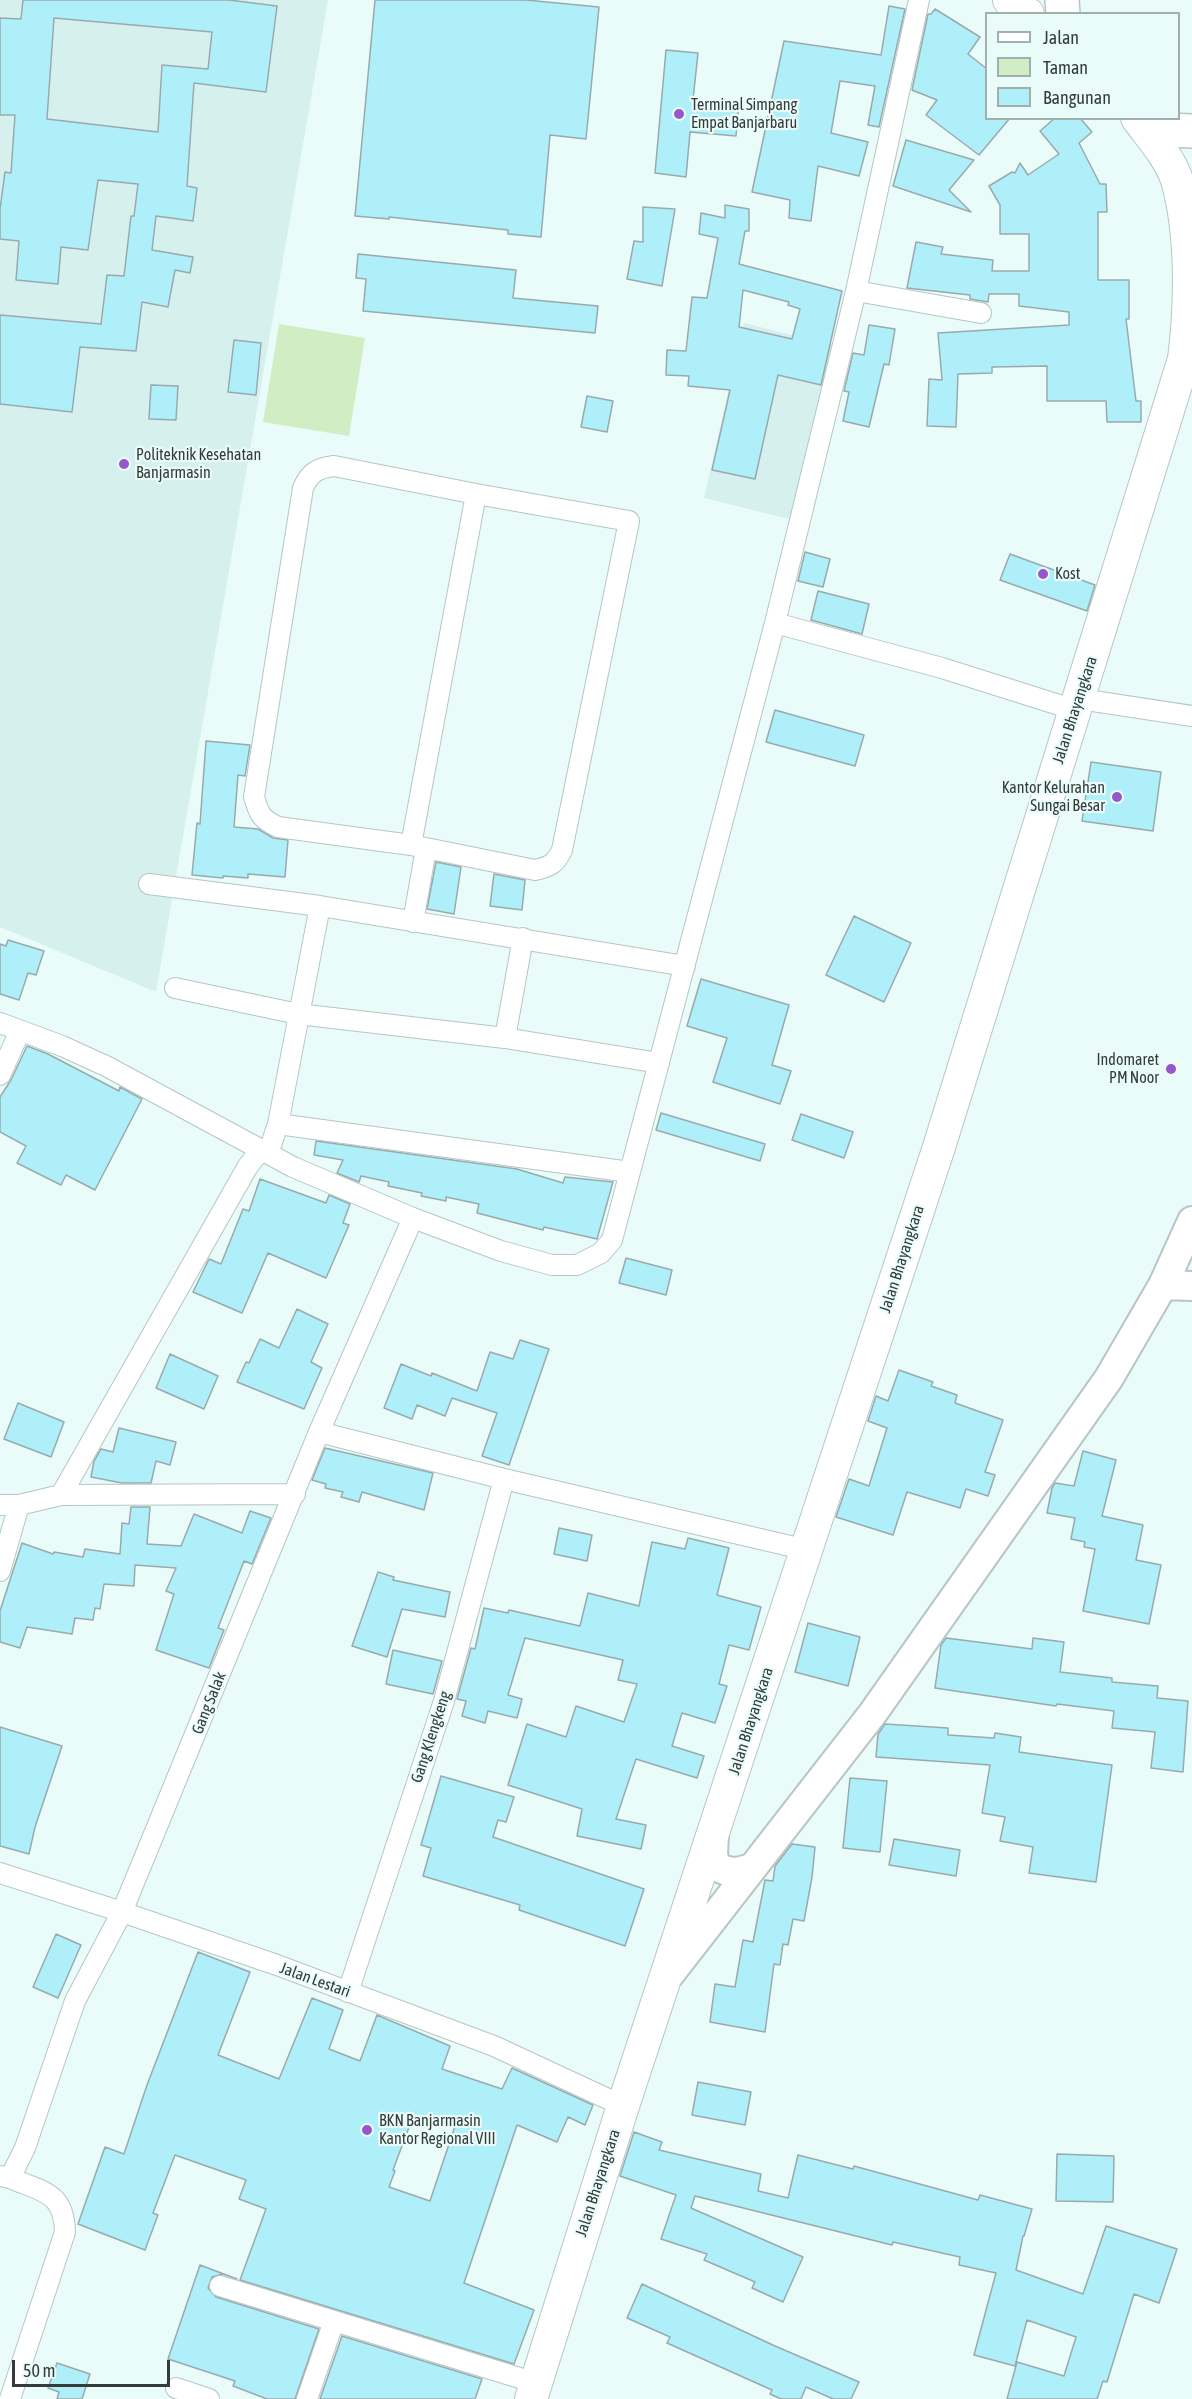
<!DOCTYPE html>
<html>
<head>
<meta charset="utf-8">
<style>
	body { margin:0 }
	#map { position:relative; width:1192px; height:2399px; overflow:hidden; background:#eafcf9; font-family:"Asap Condensed",sans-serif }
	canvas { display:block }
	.legend { position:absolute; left:985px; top:12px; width:195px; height:108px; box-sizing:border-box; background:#eafcf9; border:2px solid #a1afad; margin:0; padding:8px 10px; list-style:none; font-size:18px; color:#343b3a }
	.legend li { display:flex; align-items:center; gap:12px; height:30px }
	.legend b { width:30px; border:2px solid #a1afad }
	.scale { position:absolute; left:12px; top:2360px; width:158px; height:27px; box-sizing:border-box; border:3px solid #343b3a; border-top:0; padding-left:8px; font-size:18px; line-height:21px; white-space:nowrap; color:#343b3a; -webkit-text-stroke:4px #eafcf9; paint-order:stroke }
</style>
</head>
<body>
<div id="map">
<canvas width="1192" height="2399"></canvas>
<ul class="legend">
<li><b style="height:8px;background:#fff"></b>Jalan</li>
<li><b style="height:16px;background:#d0edc4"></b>Taman</li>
<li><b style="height:16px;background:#aeeffa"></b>Bangunan</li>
</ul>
<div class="scale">50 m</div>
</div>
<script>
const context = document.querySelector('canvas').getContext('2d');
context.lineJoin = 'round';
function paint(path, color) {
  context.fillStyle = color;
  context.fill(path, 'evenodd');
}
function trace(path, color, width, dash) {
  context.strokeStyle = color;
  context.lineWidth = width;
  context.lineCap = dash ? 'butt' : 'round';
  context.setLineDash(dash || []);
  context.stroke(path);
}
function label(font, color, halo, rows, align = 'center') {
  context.font = font + ' "Asap Condensed",sans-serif';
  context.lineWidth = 4.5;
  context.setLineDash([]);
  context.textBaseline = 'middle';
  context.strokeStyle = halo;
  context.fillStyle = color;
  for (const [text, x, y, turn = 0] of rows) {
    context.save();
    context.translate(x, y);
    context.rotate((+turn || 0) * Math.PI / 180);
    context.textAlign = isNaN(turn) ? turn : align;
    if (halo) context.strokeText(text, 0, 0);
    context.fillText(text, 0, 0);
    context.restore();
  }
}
paint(new Path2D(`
	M0 0H328L156 992 0 927Z
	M744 323 840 347 793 520 704 498Z`), '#d6f1ed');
paint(new Path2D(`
	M279 324 365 338 349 436 263 422Z`), '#d0edc4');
const building = new Path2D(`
	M23 0H229L277 6 266 92 194 83 187 186 197 188 193 221 156 216 152 250 193 257 190 273 175 270 168 307 142 302 136 351 80 347 72 412 0 404V315L101 324 107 275 124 276 131 216H134L138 184 98 180 88 250 61 247 58 284 16 280 19 241 0 239V209L5 172 11 173 15 115H0V18L21 19ZM54 18 212 32 208 69 162 65 158 132 47 119Z
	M375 0H526L599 7 586 139 550 135 541 237 508 234V230L389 217V219L355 216Z
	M889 6 905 9 879 127 868 125 875 86 840 81 831 133 868 142 859 176 818 166 811 221 789 218 790 200 752 192 784 41 881 55Z
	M935 9 980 37 968 54 987 69V118H1010L979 155 926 115 937 100 912 90 928 14H931Z
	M666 50 698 53 693 100 739 104 736 136 690 132 686 177 655 173Z
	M1055 118H1080L1092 132 1079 143 1100 184H1106L1107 212H1098V280H1129V319H1126L1136 401H1141V422H1107L1106 401H1047V366L992 367V373L958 374 956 427 927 426 929 379 942 380 938 333 1069 325V312L1019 306V294H989L988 302 970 299V295L907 288 916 242 943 247 941 254 993 260 992 271H1029V234H1000V205L989 186 1012 172 1015 173 1020 163 1028 175 1059 154 1040 131Z
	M906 140 974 160 949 190 971 212 893 186Z
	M725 205 749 209V231H745L739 264 842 291 821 385 778 375 755 479 712 470 730 390 688 386 689 376 666 375 667 350 686 351 692 297 707 298 718 238 699 234 701 213 725 218ZM743 290 789 302 788 305 800 309 792 339 739 327Z
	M643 207 675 209 662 286 627 279 634 241 643 242Z
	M358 254 516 270 513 298 598 306 595 333 363 311 366 279 356 278Z
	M869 325 895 329 889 365 884 364 869 427 843 421 849 392 844 391 853 353 864 355Z
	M234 340 261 343 256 395 228 392Z
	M151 385 178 386 176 420 149 419Z
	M587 396 613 401 607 432 581 427Z
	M805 552 830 559 823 587 798 581Z
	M1010 554 1095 585 1087 611 1000 580Z
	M818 591 869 604 862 634 811 620Z
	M775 710 864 735 855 766 766 742Z
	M206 741 250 745 245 776 238 775 234 827 258 829 273 838 288 840 285 877 248 874V878L223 876V878L192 875 197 823 200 824Z
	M1091 762 1161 772 1153 831 1082 821Z
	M436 862 461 867 454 914 427 909Z
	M494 874 525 880 522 910 490 906Z
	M854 916 911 943 884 1002 826 975Z
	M8 940 44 951 36 975 28 973 19 1000 0 994V944L6 946Z
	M701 979 789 1005 772 1065 791 1071 780 1104 713 1082 727 1038 687 1026Z
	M27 1046 48 1054 119 1091 120 1087 142 1099 95 1190 66 1175 61 1185 17 1163 26 1146 0 1132V1097L11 1080Z
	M661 1113 765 1144 760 1161 656 1130Z
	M801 1114 853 1132 844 1158 792 1140Z
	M316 1141 517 1169 563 1183 565 1177 613 1182 597 1239 544 1227 543 1230 477 1213 479 1204 446 1197V1201L421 1196 422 1193 388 1186 389 1182 361 1176 359 1182 337 1173 343 1160 314 1155Z
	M260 1179 326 1203 329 1195 350 1204 343 1223 349 1225 326 1278 268 1253 242 1313 193 1292 209 1259 221 1264 243 1209 249 1211Z
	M626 1258 672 1270 666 1295 619 1283Z
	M297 1309 328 1324 311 1362 322 1368 304 1409 237 1382 246 1362 249 1363 260 1339 279 1348Z
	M520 1340 549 1349 509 1465 482 1456 497 1413 452 1398 445 1416 417 1405 412 1419 384 1408 401 1364 431 1376 432 1373 477 1391 490 1352 513 1359Z
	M170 1354 218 1376 204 1409 156 1388Z
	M899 1370 933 1382 931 1386 957 1395 955 1403 1003 1420 985 1472 995 1475 988 1496 966 1489 960 1508 907 1492 893 1535 836 1517 849 1479 869 1486 887 1428 868 1421 876 1396 888 1401Z
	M18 1403 64 1422 51 1457 4 1439Z
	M119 1428 176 1442 170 1465 156 1461 151 1483H122L91 1477 94 1461 101 1449 113 1452Z
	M325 1448 433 1473 424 1510 362 1492 359 1502 341 1497 343 1492 325 1488 326 1484 312 1480Z
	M1083 1451 1116 1460 1102 1516 1143 1525 1136 1560 1161 1565 1149 1624 1083 1611 1095 1549 1084 1547 1085 1542 1071 1539 1075 1518 1047 1513 1052 1488 1055 1483 1074 1486Z
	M131 1507H150L147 1544 181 1546 194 1514 242 1533 250 1511 271 1518 252 1564 244 1561 218 1628 224 1630 209 1668 156 1650 174 1594 166 1591 176 1568 135 1565 134 1586 104 1584 100 1609 95 1608 93 1620 75 1618 72 1634 27 1627 20 1648 0 1642V1611L22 1543 53 1554 54 1552 83 1557 85 1549 120 1554 122 1523 129 1524Z
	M559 1528 592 1535 587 1561 554 1554Z
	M688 1538 729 1548 717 1595 761 1607 749 1650 729 1645 719 1684 727 1686 715 1723 682 1713 672 1746 704 1756 697 1778 636 1759 616 1819 646 1825 641 1849 577 1836 582 1809 508 1785 527 1724 566 1737 576 1706 624 1722 637 1684 618 1680 623 1660 525 1638 508 1695 522 1699 517 1718 488 1711 485 1723 462 1716 466 1701 457 1699 471 1648 475 1649 484 1608 508 1613 509 1610 580 1626 588 1593 639 1606 652 1542 685 1549Z
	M378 1572 394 1577 393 1580 450 1592 445 1617 402 1609 387 1657 352 1646Z
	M808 1623 860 1637 848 1686 795 1672Z
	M946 1638 1032 1649 1033 1638 1064 1642 1060 1672 1112 1678V1682L1158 1686 1157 1698 1188 1701 1183 1772 1151 1768 1155 1732 1112 1728 1114 1711 1057 1704 1056 1706 935 1688 941 1645Z
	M393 1650 442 1661 433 1694 386 1684Z
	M885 1724 948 1728V1735L994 1738 995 1733 1021 1737 1019 1752 1112 1765 1096 1882 1029 1873 1033 1847 1000 1841 1005 1817 982 1813 990 1765 876 1757 878 1734Z
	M0 1727 62 1746 35 1827 29 1854 0 1846Z
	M441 1776 514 1797 506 1822 498 1820 493 1837 644 1889 625 1946 519 1910 520 1905 423 1876 431 1848 421 1845Z
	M850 1778 887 1781 880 1852 843 1848Z
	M894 1839 960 1850 956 1876 889 1865Z
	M792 1844 815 1847 812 1877 804 1921 793 1919 788 1945 783 1944 780 1965 774 1964 765 2032 710 2022 715 1984 735 1987 743 1940 753 1942 765 1880 773 1881 775 1866Z
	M56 1934 81 1945 58 1998 33 1987Z
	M198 1952 250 1972 218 2055 279 2079 312 1998 343 2010 329 2049 360 2061 377 2015 450 2046 442 2069 502 2089 512 2068 593 2105 585 2125 568 2117 557 2142 517 2125 464 2283 534 2310 514 2364 240 2280 266 2209 239 2199 246 2180 175 2155 153 2213 158 2215 145 2250 78 2224 105 2147 124 2154 147 2085ZM424 2116 455 2126 430 2201 389 2187 395 2171 393 2170 411 2122 420 2125Z
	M698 2082 751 2092 745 2125 692 2115Z
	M634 2132 662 2142 659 2150 761 2174 758 2191 788 2198 798 2155 853 2169 854 2166 978 2200 980 2195 1032 2209 1024 2236H1023L1016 2270 1083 2294 1106 2226 1177 2249 1159 2303 1134 2294 1107 2382 1103 2381 1097 2399H1007L1017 2362 1064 2376 1076 2337 1027 2320 1015 2366 974 2355 996 2273 959 2265 960 2257 893 2242 892 2245 695 2196 691 2208 803 2257 783 2302 752 2288 755 2282 704 2260 707 2254 661 2239 676 2195 620 2176Z
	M1057 2154 1114 2156 1113 2202 1056 2201Z
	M200 2265 237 2279 223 2274 212 2277 208 2288 216 2297 319 2329 295 2399H267L233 2386 235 2381 168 2359Z
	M642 2284 775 2346 859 2382 851 2399H833L806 2387 801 2399H781L770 2394 772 2390 667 2343 670 2337 627 2318Z
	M342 2336 482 2379 475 2399H320Z
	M57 2363 90 2374 82 2399H57L59 2392 48 2388Z`);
paint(building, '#aeeffa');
trace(building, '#99aaad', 1.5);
const street = new Path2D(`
	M856 291 981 313
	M476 494 629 521 562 850C556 863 550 867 535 870L411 845Z
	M775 623 942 668 1075 710
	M1080 699 1192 716
	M411 845 278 827C261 819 259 814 254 797L303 488C310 472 318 468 334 466L476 494
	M149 884 320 906 685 966
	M413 922 426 849
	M175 988 298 1014 505 1038 659 1063
	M0 1023 62 1046 106 1066 293 1167 413 1218 501 1251 552 1265H577L601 1253 612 1240 775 623 856 291 919 0
	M505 1038 523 938
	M0 1075 20 1031
	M278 1124 630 1172
	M319 1432 504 1479 807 1550
	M61 1495 248 1166 255 1157 271 1145 278 1124 320 906
	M0 1505H19L61 1495 295 1494
	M0 1571 19 1505
	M0 1873 122 1912 277 1965 494 2046 623 2106
	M348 1992 444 1701 504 1479
	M0 2176 10 2178 25 2148 75 2001 122 1912 319 1432 413 1218
	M220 2286 536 2383
	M176 2388 209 2399
	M10 2399 65 2232C64 2192 43 2192 10 2178
	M307 2399 334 2321`);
const secondary = new Path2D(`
	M1163 1285 1192 1286
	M714 1833 713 1855 716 1866C729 1874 738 1873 753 1867
	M670 1974 873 1713 1109 1378 1163 1285 1192 1221`);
const primary = new Path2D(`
	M1009 0 1028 14
	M531 2399 623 2106 939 1147 1184 359C1191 304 1192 232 1177 180 1169 157 1152 138 1137 118`);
const highway = new Path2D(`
	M1062 0 1063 14
	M1141 118 1171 130 1192 131`);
trace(street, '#b5c6c4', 22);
trace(secondary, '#b5c6c4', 32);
trace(primary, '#b5c6c4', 34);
trace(highway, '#b5c6c4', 36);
trace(street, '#fff', 20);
trace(secondary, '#fff', 28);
trace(primary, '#fff', 32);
trace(highway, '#fff', 33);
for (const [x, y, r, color] of [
	[679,114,6,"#9756cb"],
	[124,464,6,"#9756cb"],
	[1043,574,6,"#9756cb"],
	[1117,797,6,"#9756cb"],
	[1171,1069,6,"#9756cb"],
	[367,2130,6,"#9756cb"]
]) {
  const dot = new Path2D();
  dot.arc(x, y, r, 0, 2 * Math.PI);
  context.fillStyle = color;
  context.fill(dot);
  trace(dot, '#eafcf9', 2);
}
label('16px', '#343b3a', '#eafcf9', [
	["Terminal Simpang",691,105],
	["Empat Banjarbaru",691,123],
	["Politeknik Kesehatan",136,455],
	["Banjarmasin",136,473],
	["Kost",1055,574],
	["Kantor Kelurahan",1105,788,"right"],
	["Sungai Besar",1105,806,"right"],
	["Indomaret",1159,1060,"right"],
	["PM Noor",1159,1078,"right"],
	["BKN Banjarmasin",379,2121],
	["Kantor Regional VIII",379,2139]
], 'left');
label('16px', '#343b3a', '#eafcf9', [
	["Jalan Bhayangkara",1075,710,-72],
	["Jalan Bhayangkara",902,1259,-72],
	["Gang Salak",209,1703,-68],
	["Jalan Bhayangkara",751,1721,-72],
	["Gang Klengkeng",431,1737,-72],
	["Jalan Lestari",315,1980,20],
	["Jalan Bhayangkara",598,2183,-72]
]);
</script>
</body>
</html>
